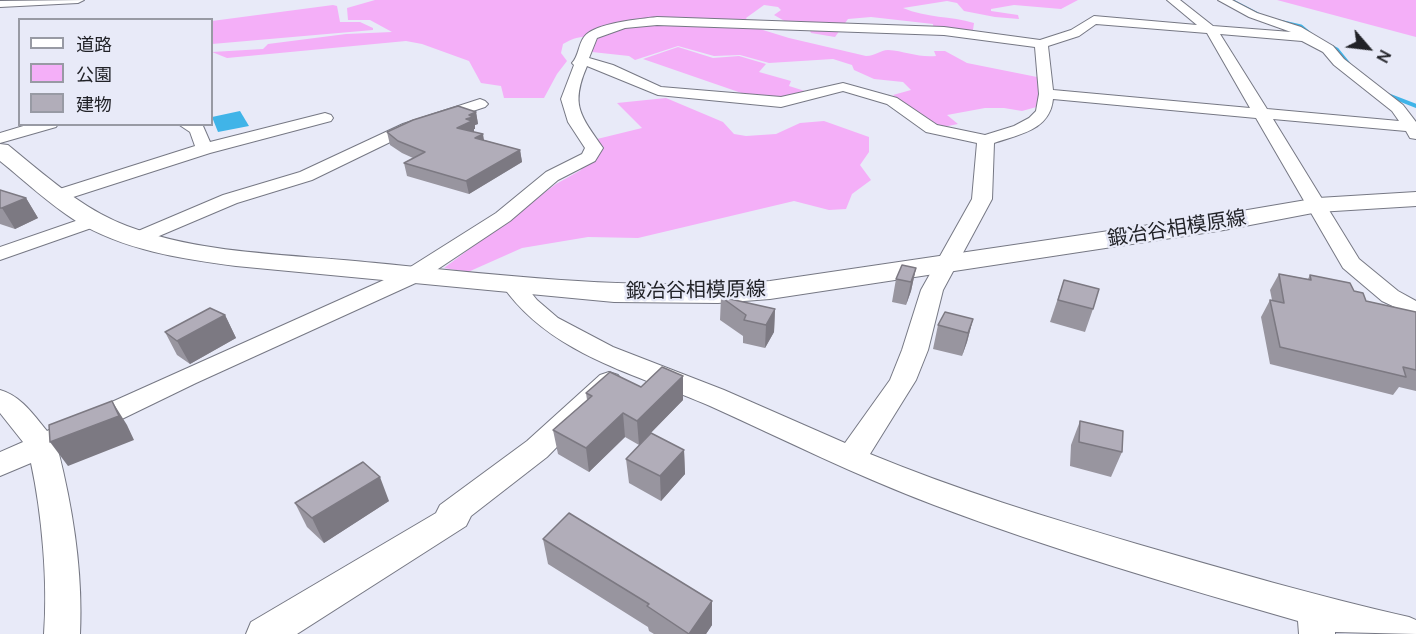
<!DOCTYPE html>
<html>
<head>
<meta charset="utf-8">
<style>
	body { margin:0 }
	#map { position:relative; width:1416px; height:634px; overflow:hidden; background:#e8eaf8; font-family:Manrope,"Noto Sans JP",sans-serif }
	canvas { display:block }
	.legend { position:absolute; left:18px; top:18px; width:195px; height:108px; box-sizing:border-box; background:#e8eaf8; border:2px solid #989aa4; margin:0; padding:8px 10px; list-style:none; font-size:18px; color:#212227 }
	.legend li { display:flex; align-items:center; gap:12px; height:30px }
	.legend b { width:30px; border:2px solid #989aa4 }
	.north { position:absolute; left:1338px; top:18px; width:60px; height:60px; -webkit-text-stroke:4px #e8eaf8; paint-order:stroke; rotate:118deg; font-size:16px; font-weight:700; line-height:24px; text-align:center; color:#212227 }
	.north::after { content:''; display:block; margin:auto; width:21px; height:27px; background:#212227; clip-path:polygon(50% 0,100% 100%,50% 72%,0 100%) }
</style>
</head>
<body>
<div id="map">
<canvas width="1416" height="634"></canvas>
<ul class="legend">
<li><b style="height:8px;background:#fff"></b>道路</li>
<li><b style="height:16px;background:#f4aff8"></b>公園</li>
<li><b style="height:16px;background:#b1adb9"></b>建物</li>
</ul>
<div class="north">N</div>
</div>
<script>
const context = document.querySelector('canvas').getContext('2d');
context.lineJoin = 'round';
function paint(path, color) {
  context.fillStyle = color;
  context.fill(path, 'evenodd');
}
function trace(path, color, width, dash) {
  context.strokeStyle = color;
  context.lineWidth = width;
  context.lineCap = dash ? 'butt' : 'round';
  context.setLineDash(dash || []);
  context.stroke(path);
}
function label(font, color, halo, rows, align = 'center') {
  context.font = font + ' Manrope,"Noto Sans JP",sans-serif';
  context.lineWidth = 5;
  context.setLineDash([]);
  context.textBaseline = 'middle';
  context.strokeStyle = halo;
  context.fillStyle = color;
  for (const [text, x, y, turn = 0] of rows) {
    context.save();
    context.translate(x, y);
    context.rotate((+turn || 0) * Math.PI / 180);
    context.textAlign = isNaN(turn) ? turn : align;
    if (halo) context.strokeText(text, 0, 0);
    context.fillText(text, 0, 0);
    context.restore();
  }
}
paint(new Path2D(`
	M375 0H1078L1061 9 1014 5 991 9V11L1018 15 1019 19 995 17 964 11 957 3 947 1 903 8C926 18 951 16 974 23L973 30 964 37 934 35 933 24 871 17 848 19 835 37 811 33 808 26 788 23 774 15 781 10 778 7 764 5 746 18 750 26 789 38 866 56C876 56 880 50 888 50 905 51 919 58 936 56L934 51H945L967 63 1037 77 1040 106 1022 111 1004 108H985L947 115 958 124 943 127 928 121 893 95 911 90 903 82 874 79 854 70 852 65 833 59 769 63 740 55 714 56 678 46 635 60 629 56 592 52 596 39C583 35 575 37 563 44L561 53 567 61 557 74 544 98H504L501 86 481 83 469 61 422 44 406 41 227 58 212 52 263 49 268 44 346 34 392 32 370 20H348L347 8Z
	M1277 0H1416V37Z
	M333 5 337 6 340 22H360L373 28V30L212 44V21Z
	M678 47 713 58 739 56 766 64 759 72 791 81 789 86 808 92 780 100 753 97 643 59Z
	M666 98 723 122 734 134 746 136 776 134 800 123 824 121 869 137V152L860 165 871 180 852 194 846 209 829 210 794 201 638 238 588 237 522 248 468 272 444 268 556 184 581 170 593 140 642 128 617 103Z`), '#f4aff8');
paint(new Path2D(`
	M240 111 249 126 218 132 212 117Z`), '#40b4e8');
trace(new Path2D(`
	M1231 0 1262 16
	M1279 21 1301 26 1313 36
	M1329 45 1337 49 1350 65`), '#40b4e8', 3);
trace(new Path2D(`
	M1388 95 1416 106`), '#40b4e8', 4);
const minor = new Path2D(`
	M84 0 78 3 0 7V1Z
	M1167 0H1180L1213 26 1291 32 1249 17 1218 0H1232L1257 13 1301 27 1333 46 1344 59 1403 105 1416 122V139L1410 138 1406 131 1273 119 1359 259 1398 291 1416 301V317L1382 301 1343 268 1256 118 1053 99C1050 130 1020 134 994 143L992 199 943 290 928 350 916 380 870 454C957 490 1046 517 1137 544 1227 570 1317 596 1409 617L1416 620V634L1335 632V634H1299L1298 621C1176 586 1053 550 934 505 857 476 785 440 710 406 637 374 550 355 502 285L505 280 513 278 521 280 537 300 558 318 613 347 724 390 845 443 890 380 902 350 921 290 972 199 977 143 926 132 887 104 843 91 781 107 658 95 587 66C570 105 580 115 603 148L595 161 558 180 510 221 420 281 196 383 58 450C73 509 83 573 80 634H44C48 582 42 514 31 463L0 476V452L23 442 0 413V390C21 396 33 414 47 431L404 271 496 213 546 172 582 154 585 148 568 122 561 99 574 65 572 63C579 56 578 45 584 37 594 23 640 19 657 17L944 27 1040 40 1071 30 1094 16 1197 25ZM1096 24 1207 33 1250 108 1053 90 1048 46 1079 36ZM657 25 944 35 1035 47 1039 94 1036 111 1029 118 1014 126 985 135 937 125 897 98 843 83 781 97 661 87 613 65 589 58 597 38 625 28ZM1220 34 1302 41 1323 52 1334 65 1392 111 1399 121 1267 109Z
	M480 99 485 101 488 104 485 107 415 130 312 180 237 203 145 242 138 244 131 242 128 238 131 234 223 195 300 172 403 124Z
	M325 113 331 115 333 118 331 121 210 153 64 200H50L47 196 50 192 195 146 190 132 178 124 203 126 210 142Z
	M30 124H58L56 127 0 143V133Z
	M93 215 100 217 103 221 100 225 0 260V247Z
	M609 372 618 375 622 381 547 457 471 516 466 526 297 634H246L251 622 436 513 440 505 527 441 600 375Z`);
const major = new Path2D(`
	M0 144 8 145C45 175 82 209 127 226 199 253 279 254 355 261 494 274 630 292 770 281L1224 214 1318 198 1416 192V206L1318 212 1224 230 770 299 718 303 614 302 236 266C182 259 123 250 76 221 49 204 25 181 0 161Z`);
trace(minor, '#767884', 2);
trace(major, '#767884', 2);
paint(minor, '#fff');
paint(major, '#fff');
paint(new Path2D(`
	M476 112 478 124 475 125V129H474V132L484 140 520 150 522 162 469 194 407 176 404 163 413 158 402 153 390 145 387 132Z
	M0 190 26 198 38 218 15 229 0 224Z
	M916 268 911 291 906 305 892 302 896 279Z
	M1279 274 1308 279 1310 275 1354 291 1366 301 1416 312V391L1399 387 1393 395 1270 364 1261 317 1270 300H1272L1270 290Z
	M1064 280 1093 309 1085 332 1050 322Z
	M721 297 775 309 774 332 765 348 743 343V336L720 320Z
	M225 315 236 338 190 364 177 355 165 332Z
	M973 319 967 342 962 356 933 349 938 325Z
	M641 387 683 400 639 445 625 437 589 472 558 454 553 430 587 400 586 393Z
	M1080 421 1122 452 1111 477 1070 466 1071 445Z
	M684 450 685 474 661 501 629 483 626 459Z
	M389 501 324 543 307 527 295 503Z
	M543 539 712 625 706 634H654L649 631 648 627 548 564Z`), '#98959f');
paint(new Path2D(`
	M476 112 478 124 475 125V129H474V133L457 128 466 119 469 115Z
	M483 134 485 146 475 138Z
	M520 150 522 162 469 194 466 181Z
	M26 198 38 218 15 229 2 208Z
	M916 268 911 291 906 305 911 282Z
	M775 309 774 332 765 348 766 325Z
	M225 315 236 338 190 364 177 341Z
	M973 319 967 342 962 356 968 333Z
	M683 376V400L639 445 637 421Z
	M112 401 127 425 134 440 68 466 50 442Z
	M623 413 625 437 589 472 586 448Z
	M684 450 685 474 661 501 660 476Z
	M380 477 389 501 324 543 312 518Z
	M712 601V625L706 634H689Z`), '#7c7982');
const building = new Path2D(`
	M458 106 476 112 469 115 473 117 466 119 472 121 457 128 483 134 475 138 520 150 466 181 404 163 425 152 398 141 387 132 413 120Z
	M0 190 26 198 2 208H0Z
	M902 265 916 268 911 282 896 279Z
	M1279 274 1311 280 1310 275 1350 283 1354 291 1363 293 1366 301 1416 312V370L1403 367 1406 377 1280 347 1270 300 1284 303Z
	M1064 280 1099 289 1093 309 1058 300Z
	M721 297 775 309 766 325 744 320 746 315Z
	M210 308 225 315 177 341 165 332Z
	M945 312 973 319 968 333 938 325Z
	M662 367 683 376 637 421 623 413 586 448 553 430 592 396 586 393 610 372 641 387Z
	M112 401 119 416 50 442 49 425Z
	M1080 421 1123 431 1122 452 1079 442Z
	M651 433 684 450 660 476 626 459Z
	M363 462 380 477 312 518 295 503Z
	M569 513 712 601 689 634 647 606 649 604 543 539Z`);
paint(building, '#b1adb9');
trace(building, '#7c7982', 1.5);
label('20px', '#212227', '#e8eaf8', [
	["鍛冶谷相模原線",1177,229,-9],
	["鍛冶谷相模原線",696,291,-1]
]);
</script>
</body>
</html>
